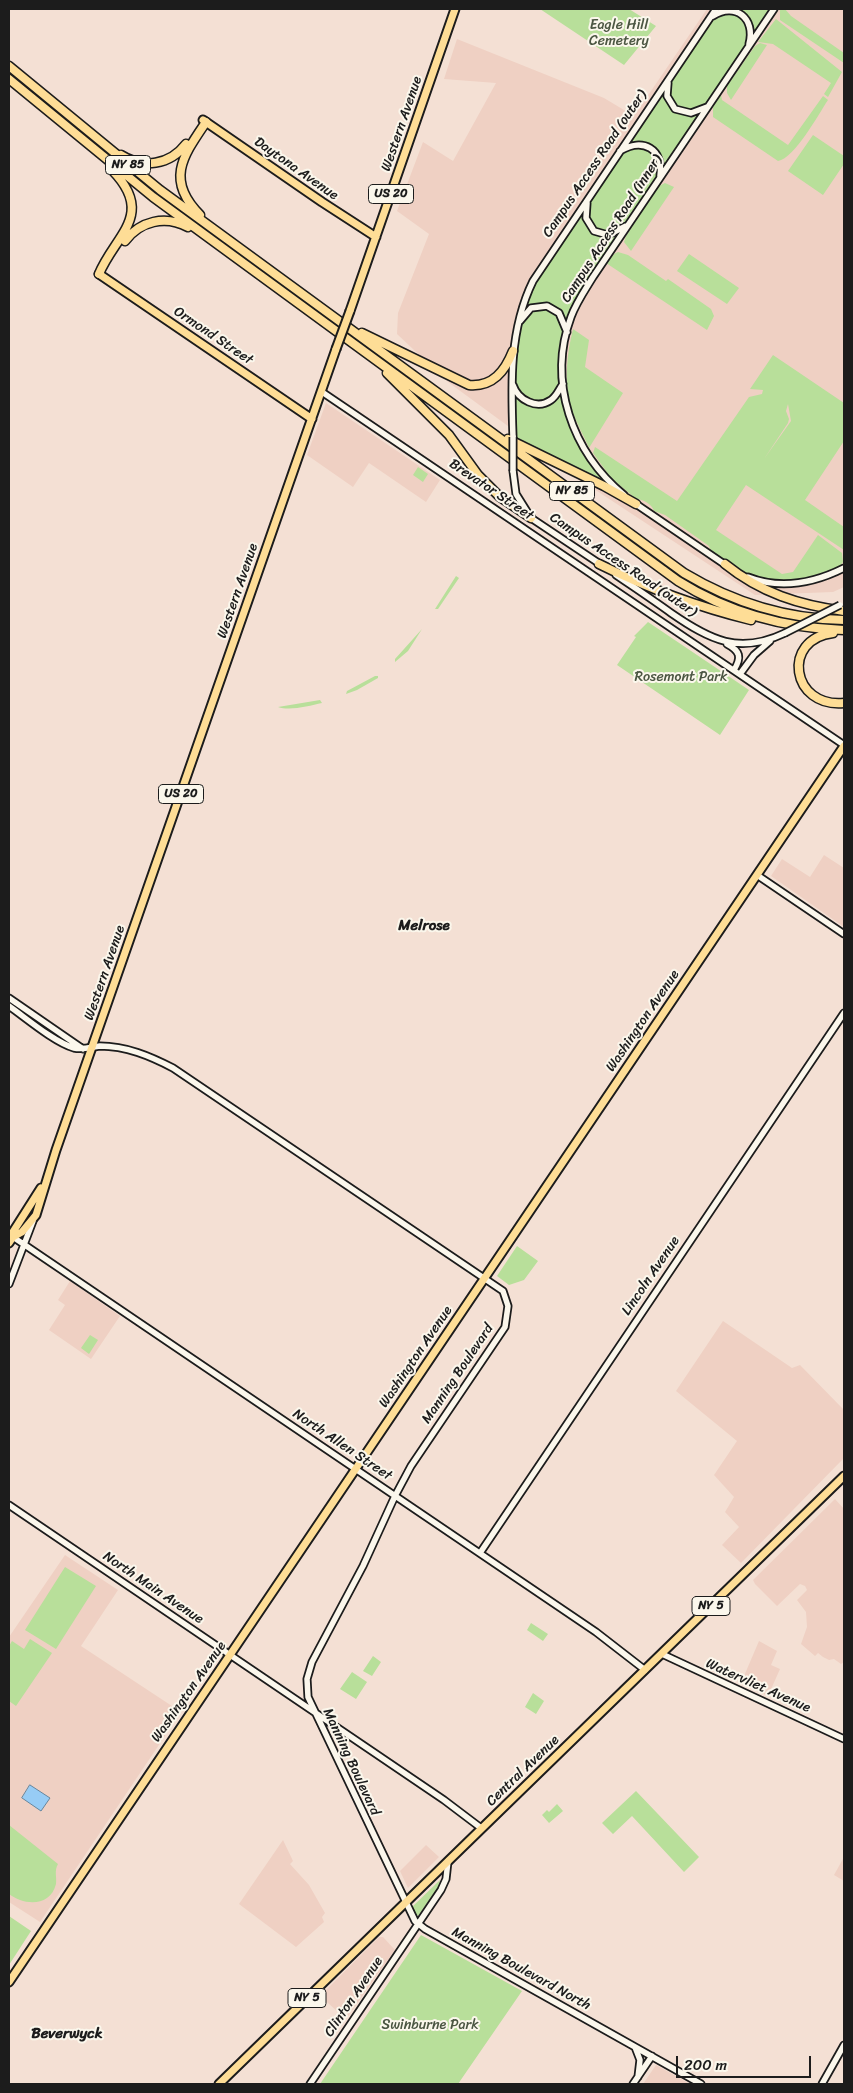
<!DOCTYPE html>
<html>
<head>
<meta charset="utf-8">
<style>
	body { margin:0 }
	#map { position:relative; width:853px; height:2093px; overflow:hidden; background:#f4e0d4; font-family:Sriracha,sans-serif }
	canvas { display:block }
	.frame { position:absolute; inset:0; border:10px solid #1c1c1c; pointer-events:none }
	.scale { position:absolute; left:676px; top:2056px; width:135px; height:22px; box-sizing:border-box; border:2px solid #1c1c1c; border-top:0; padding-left:6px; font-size:15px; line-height:18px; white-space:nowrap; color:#1c1c1c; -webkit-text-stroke:4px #fbf7ec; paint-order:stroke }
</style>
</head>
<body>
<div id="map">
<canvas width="853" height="2093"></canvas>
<div class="frame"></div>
<div class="scale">200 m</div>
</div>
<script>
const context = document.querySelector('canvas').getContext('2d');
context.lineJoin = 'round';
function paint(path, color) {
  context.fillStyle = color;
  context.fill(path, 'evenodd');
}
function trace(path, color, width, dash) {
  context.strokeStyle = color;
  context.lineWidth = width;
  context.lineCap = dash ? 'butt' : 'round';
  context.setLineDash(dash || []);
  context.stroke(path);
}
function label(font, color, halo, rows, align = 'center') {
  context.font = font + ' Sriracha,sans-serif';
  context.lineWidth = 4;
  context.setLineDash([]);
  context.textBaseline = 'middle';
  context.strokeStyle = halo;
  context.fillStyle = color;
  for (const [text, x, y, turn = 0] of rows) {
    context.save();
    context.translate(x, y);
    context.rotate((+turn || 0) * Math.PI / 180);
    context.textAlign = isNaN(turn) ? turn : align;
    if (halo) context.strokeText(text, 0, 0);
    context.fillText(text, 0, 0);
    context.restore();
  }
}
paint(new Path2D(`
	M707 9H844V587L833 592 755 595 591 487 448 382 397 334 398 313 429 234 397 211 423 142 453 161 496 83 444 79 457 39 604 98 629 113 638 110Z
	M326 403 440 480 426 502 369 463 353 487 307 455Z
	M824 855 844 868V927L771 876 782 859 810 877Z
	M70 1281 120 1316 91 1359 49 1330 65 1305 58 1300Z
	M723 1321 792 1368 800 1365 844 1410V1458L741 1563 722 1545 739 1527 725 1512 734 1497 714 1475 737 1441 676 1391Z
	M835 1499 844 1509V1662L841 1664 834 1659 829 1660 823 1657 818 1653 815 1656 801 1644 807 1627 806 1612 797 1600 807 1590 805 1586 800 1584 777 1606 755 1584 753 1580Z
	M65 1555 118 1590 81 1646 181 1712 40 1922 9 1902V1637Z
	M759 1641 777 1651 771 1665 780 1669 768 1696 741 1683Z
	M283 1840 293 1861 290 1864 309 1885 325 1913 322 1917 324 1922 296 1947 239 1904Z
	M426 1845 439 1857 408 1888 400 1871Z
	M844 1857V1881L834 1875Z
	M379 1937H383L395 1950 346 2019 320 1996Z
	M656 2065 690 2084H643Z`), '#efd0c3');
paint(new Path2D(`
	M540 9H629L656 26 624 65Z
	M716 9H774L604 261 570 319 562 361 564 398 569 423 585 457 604 482 516 440V395L512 378 524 298Z
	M780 9H785L791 16 844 53V63L780 20Z
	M776 19 842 72 828 97 824 94 831 83 773 44 758 42Z
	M760 43 767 45 731 100 727 93V86L755 46Z
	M721 95 722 100 788 145 823 96 828 100C818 115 795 158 778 161L713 117V107Z
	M813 135 844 156V164L823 195 788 171Z
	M665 183 674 187 631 251 624 242 626 236 659 186Z
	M618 252 628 255 666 281 668 279 711 309 714 316 707 330 606 263 614 254Z
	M689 254 739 288 727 304 677 271Z
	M573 329 589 340 585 367 623 393 589 448C583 434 574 419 570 404 564 380 567 353 573 329Z
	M773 355 844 403V441L805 500 844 527V550L746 485 716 530 782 574 793 572 818 535 842 553 843 562 836 572 794 584 755 580 713 556 709 546 665 515 654 511C652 504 643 499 636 499L611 478 593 453 595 447 677 501 749 397 762 394 763 390 750 389ZM788 404 791 421 764 459 788 423 789 419 786 411Z
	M418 467 428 474 423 482 413 475Z
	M456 576 459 578 438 609H435Z
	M648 622 749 690 720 735 617 665 636 637 634 636Z
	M422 629 408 651 395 662V659Z
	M375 676H378V678L357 690 346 694 347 691Z
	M320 700 322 703C309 706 290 711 278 707Z
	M517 1246 538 1261 524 1280 509 1285 497 1276Z
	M90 1335 98 1340 89 1354 81 1348Z
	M65 1567 96 1586 56 1649 25 1630Z
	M531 1623 548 1634 543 1641 527 1630Z
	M30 1639 52 1653 16 1706 9 1701V1646L12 1641 24 1649Z
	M373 1656 381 1662 372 1676 363 1671Z
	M352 1672 367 1682 356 1699 340 1689Z
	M533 1693 544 1701 536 1714 525 1707Z
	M636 1791 699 1857 684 1872 632 1816 613 1834 602 1823Z
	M557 1804 563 1811 549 1823 542 1815 547 1810 549 1812Z
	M9 1825 58 1864C54 1871 57 1877 56 1884 50 1908 23 1905 9 1894Z
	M440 1880 439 1886 419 1915 416 1916 412 1907Z
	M9 1916 31 1931 9 1965Z
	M421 1935 522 1991 458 2084H320Z`), '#b8df9a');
const water = new Path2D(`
	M30 1785 50 1798 41 1811 22 1798Z`);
paint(water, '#97ccf5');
trace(water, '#66869e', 1);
const minor = new Path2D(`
	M713 16C735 2 756 18 749 44
	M668 83 667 96 675 109 691 113 707 107
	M620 151C643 137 664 149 660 176
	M587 203 586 218 594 231 608 235 626 226
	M520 321 531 308 547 306 559 313 567 332
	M513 385C518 400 537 410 551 400 557 396 559 389 563 384
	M322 392 844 745
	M513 437C511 384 509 330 533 281L716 9
	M513 471 516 494 531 518 603 566
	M624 495C572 452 547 382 571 317 576 303 585 290 593 277L774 9
	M633 502 727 566
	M616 575C635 588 653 600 671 613 710 640 739 655 785 633
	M748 577C781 590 814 583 844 568
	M727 644C740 651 742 657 734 670
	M740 674 754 655 770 641
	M757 875 844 934
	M9 998 83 1049
	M9 1006C26 1018 54 1042 74 1048 83 1050 91 1047 100 1046 126 1046 150 1056 173 1068L503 1291 508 1306 505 1327 411 1466 395 1496 363 1566 312 1662 307 1679 308 1697 415 1921 425 1929 701 2084
	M13 1237 596 1632 645 1670
	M9 1284 33 1221
	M9 1505 444 1800 481 1828
	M480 1553 844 1013
	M662 1654 844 1739
	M635 2047 640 2060 638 2077
	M310 2084 441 1890 446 1879 448 1861
	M633 2084 652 2056
	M822 2084 844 2045`);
const major = new Path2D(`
	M203 120 322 202 376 237
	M99 274 312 419
	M350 311 455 9
	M13 1237 22 1232 36 1215 56 1150 336 349
	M9 1243 13 1237V1232L41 1188
	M9 1982 844 746
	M219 2084 844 1476`);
const highway = new Path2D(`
	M9 66 160 190 684 573C734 603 786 619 844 620
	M9 79 153 197 678 581C729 613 784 628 844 630
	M121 155C143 169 170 165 186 144
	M200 215C165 180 183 156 206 122
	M125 241C140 221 165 215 188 227
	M99 274C115 235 156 215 112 170
	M362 333 469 385C493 387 505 371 513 351
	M387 373 449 435 478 475 500 497 531 518
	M508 439 604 486 636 504
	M599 564C649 589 698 607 751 620
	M725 564C761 593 799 605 844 611
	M833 633C781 639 791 708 844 703`);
trace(minor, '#1c1c1c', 9);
trace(major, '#1c1c1c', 11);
trace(highway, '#1c1c1c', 11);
trace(minor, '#fbf7ec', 5.5);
trace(major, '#fedd96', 7);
trace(highway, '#fedd96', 8);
const minorBridge = new Path2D(`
	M513 437V471
	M785 633 840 605`);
const majorBridge = new Path2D(`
	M336 349 350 311`);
trace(minorBridge, '#1c1c1c', 9, []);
trace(majorBridge, '#1c1c1c', 11, []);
trace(minorBridge, '#fbf7ec', 5.5);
trace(majorBridge, '#fedd96', 7);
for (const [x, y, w] of [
	[128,165,45],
	[391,194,45],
	[572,491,45],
	[181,794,45],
	[711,1606,38],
	[307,1998,38]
]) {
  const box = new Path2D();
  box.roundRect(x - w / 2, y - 9.5, w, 19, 4);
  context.fillStyle = '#fbf7ec';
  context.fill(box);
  trace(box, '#1c1c1c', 1);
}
label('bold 12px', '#1c1c1c', null, [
	["NY 85",128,165],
	["US 20",391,194],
	["NY 85",572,491],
	["US 20",181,794],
	["NY 5",711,1606],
	["NY 5",307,1998]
]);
label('14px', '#4b5642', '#fbf7ec', [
	["Eagle Hill",619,25],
	["Cemetery",619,41],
	["Rosemont Park",681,677],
	["Swinburne Park",430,2025]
]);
label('14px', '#1c1c1c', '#fbf7ec', [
	["Western Avenue",402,124,-71],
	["Campus Access Road (outer)",595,164,-56],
	["Daytona Avenue",296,169,35],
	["Campus Access Road (inner)",612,229,-57],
	["Ormond Street",213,336,34],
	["Brevator Street",491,490,34],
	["Campus Access Road (outer)",623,565,34],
	["Western Avenue",238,591,-71],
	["Western Avenue",105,973,-71],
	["Washington Avenue",643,1021,-56],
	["Lincoln Avenue",651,1276,-56],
	["Washington Avenue",416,1357,-56],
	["Manning Boulevard",458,1374,-56],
	["North Allen Street",342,1445,34],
	["North Main Avenue",153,1588,34],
	["Watervliet Avenue",758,1686,24],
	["Washington Avenue",189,1692,-55],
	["Manning Boulevard",351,1762,65],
	["Central Avenue",523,1771,-44],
	["Manning Boulevard North",521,1969,29],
	["Clinton Avenue",354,1997,-56]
]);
label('bold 15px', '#1c1c1c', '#fbf7ec', [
	["Melrose",424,926],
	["Beverwyck",67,2034]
]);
</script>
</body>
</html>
